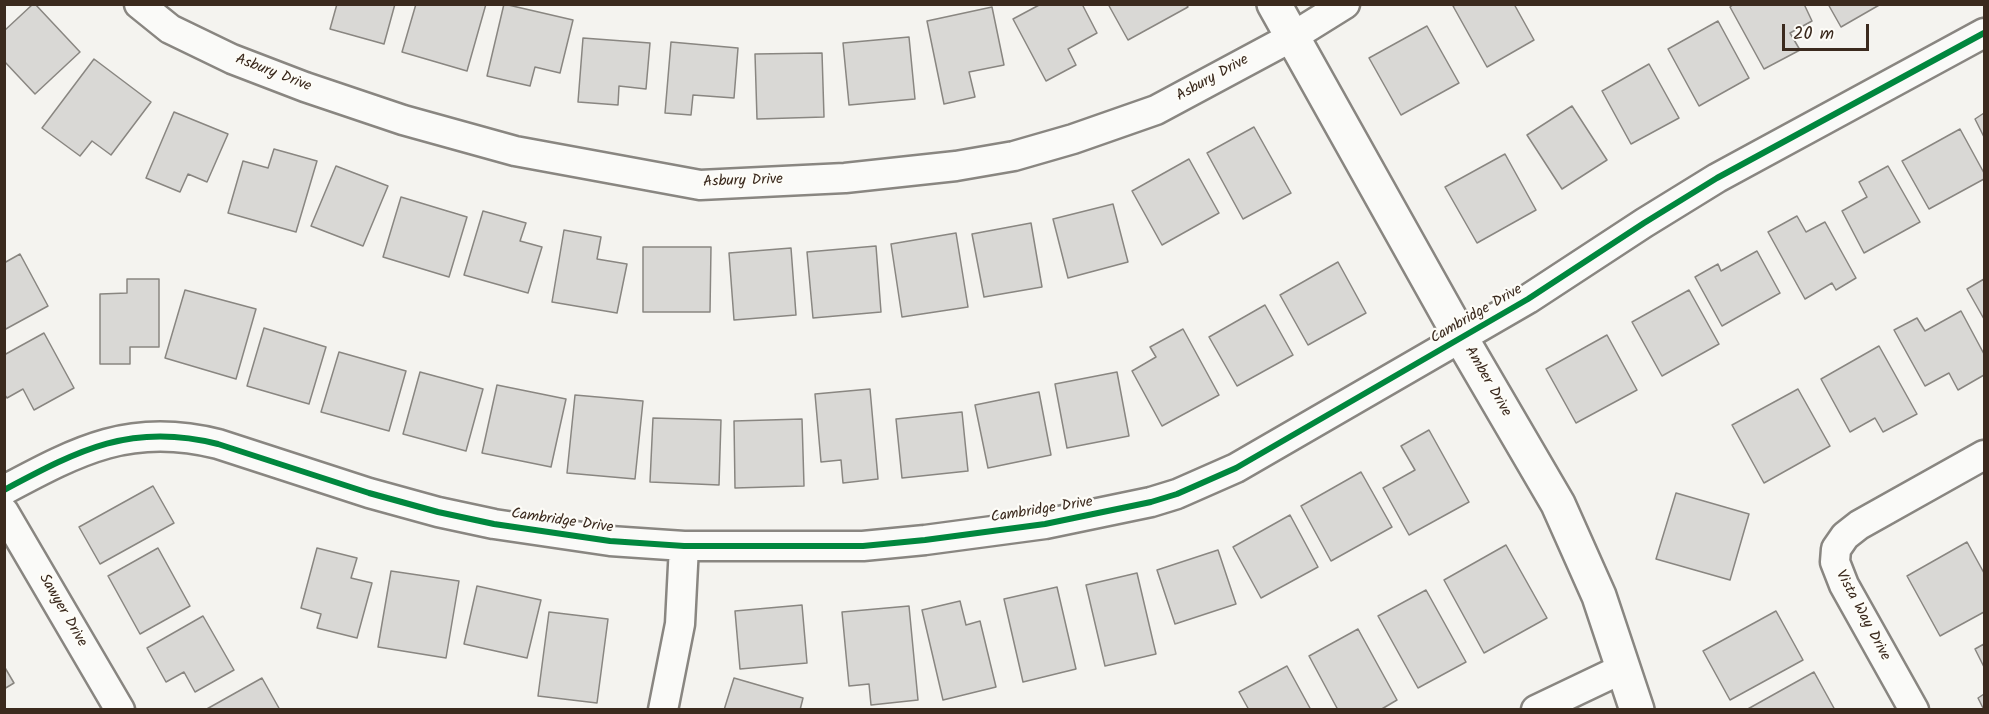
<!DOCTYPE html>
<html>
<head>
<meta charset="utf-8">
<style>
	body { margin:0 }
	#map { position:relative; width:1989px; height:714px; overflow:hidden; background:#f4f3ef; font-family:Kalam,sans-serif }
	canvas { display:block }
	.frame { position:absolute; inset:0; border:6px solid #3b2a1e; pointer-events:none }
	.scale { position:absolute; left:1782px; top:24px; width:87px; height:27px; box-sizing:border-box; border:3px solid #3b2a1e; border-top:0; padding-left:8px; font-size:18px; line-height:21px; white-space:nowrap; color:#3b2a1e; -webkit-text-stroke:4px #fdfcf7; paint-order:stroke }
</style>
</head>
<body>
<div id="map">
<canvas width="1989" height="714"></canvas>
<div class="frame"></div>
<div class="scale">20 m</div>
</div>
<script>
const context = document.querySelector('canvas').getContext('2d');
context.lineJoin = 'round';
function paint(path, color) {
  context.fillStyle = color;
  context.fill(path, 'evenodd');
}
function trace(path, color, width, dash) {
  context.strokeStyle = color;
  context.lineWidth = width;
  context.lineCap = dash ? 'butt' : 'round';
  context.setLineDash(dash || []);
  context.stroke(path);
}
function label(font, color, halo, rows, align = 'center') {
  context.font = font + ' Kalam,sans-serif';
  context.lineWidth = 4.5;
  context.setLineDash([]);
  context.textBaseline = 'middle';
  context.strokeStyle = halo;
  context.fillStyle = color;
  for (const [text, x, y, turn = 0] of rows) {
    context.save();
    context.translate(x, y);
    context.rotate((+turn || 0) * Math.PI / 180);
    context.textAlign = isNaN(turn) ? turn : align;
    if (halo) context.strokeText(text, 0, 0);
    context.fillText(text, 0, 0);
    context.restore();
  }
}
const building = new Path2D(`
	M33 4H35L80 52 35 94 4 61V31Z
	M337 4H395L384 44 330 29Z
	M416 4H486L467 71 402 52Z
	M504 4 573 20 560 73 535 67 530 86 487 76Z
	M1041 4H1082L1097 33 1068 49 1076 65 1046 81 1013 19Z
	M1108 4H1186L1188 7 1128 40Z
	M1457 4H1514L1534 40 1487 67 1453 6Z
	M1734 4H1804L1812 21 1790 33 1800 50 1764 69 1730 7Z
	M1828 4H1881L1841 27Z
	M992 7 1004 65 969 72 975 97 944 104 927 21Z
	M1718 21 1749 78 1699 106 1668 49Z
	M1427 26 1459 83 1401 115 1369 58Z
	M909 37 915 99 849 105 843 43Z
	M583 38 650 43 646 89 619 86 618 105 578 102Z
	M671 42 738 48 734 98 693 95 691 115 665 113Z
	M822 53 824 117 757 119 755 54Z
	M94 59 151 102 111 155 92 141 80 156 42 128Z
	M1649 64 1679 118 1631 144 1602 91Z
	M1572 106 1607 160 1562 189 1527 135Z
	M174 112 228 134 207 182 188 174 180 192 146 178Z
	M1984 113V137L1975 119Z
	M1254 127 1291 193 1243 219 1207 153Z
	M1960 129 1984 173V179L1929 209 1902 161Z
	M274 149 317 161 296 232 228 213 243 161 268 168Z
	M1505 154 1536 210 1477 243 1445 187Z
	M1189 159 1219 213 1162 245 1132 191Z
	M336 166 388 186 363 246 311 226Z
	M1888 166 1920 222 1864 253 1842 211 1867 197 1859 182Z
	M401 197 467 217 449 277 383 257Z
	M1113 204 1128 262 1068 278 1053 219Z
	M483 211 526 223 520 241 542 247 528 293 464 275Z
	M1797 216 1806 232 1825 222 1856 278 1836 290 1832 283 1805 299 1768 232Z
	M1031 223 1042 287 984 297 972 234Z
	M564 230 601 237 597 259 627 264 617 313 552 302Z
	M956 233 968 307 902 317 891 244Z
	M876 246 881 312 813 318 807 252Z
	M643 247H711L710 312H643Z
	M791 248 796 315 734 320 729 253Z
	M1757 251 1780 293 1722 326 1695 277 1718 264 1721 271Z
	M20 254 48 306 4 330V263Z
	M1338 262 1366 313 1308 345 1280 295Z
	M127 279H159V347H130V364H100V294L127 293Z
	M1984 279V319L1967 289Z
	M185 290 256 309 236 379 165 358Z
	M1689 290 1719 344 1662 376 1632 322Z
	M1265 305 1293 355 1237 386 1209 337Z
	M1961 311 1984 354V375L1958 390 1949 373 1925 386 1894 330 1917 318 1925 331Z
	M264 328 326 347 309 404 247 386Z
	M1183 329 1219 395 1162 426 1132 371 1156 357 1150 347Z
	M44 333 74 388 34 410 23 389 7 398 4 394V355Z
	M1607 335 1637 390 1576 423 1546 369Z
	M1879 346 1917 414 1883 432 1875 418 1850 432 1821 379Z
	M339 352 406 371 389 431 321 412Z
	M420 372 483 389 466 451 403 434Z
	M1117 372 1129 436 1067 448 1055 384Z
	M497 385 566 399 551 467 482 453Z
	M870 389 878 479 843 483 841 460 821 462 815 394Z
	M1798 389 1830 446 1764 483 1732 425Z
	M1039 392 1051 455 988 468 975 405Z
	M575 395 643 401 635 479 567 473Z
	M962 412 968 471 902 478 896 419Z
	M653 418 721 420 719 485 650 482Z
	M802 419 804 486 735 488 734 421Z
	M1429 430 1469 502 1409 535 1383 488 1415 470 1401 446Z
	M1361 472 1392 527 1331 561 1301 506Z
	M153 486 174 523 100 564 79 527Z
	M1676 493 1749 514 1730 580 1656 559Z
	M1290 515 1318 567 1261 598 1233 547Z
	M1967 542 1984 573V612L1940 636 1907 576Z
	M1506 545 1547 618 1484 653 1444 580Z
	M158 548 190 606 140 634 108 576Z
	M317 548 357 558 351 578 372 583 357 638 317 628 321 614 301 608Z
	M1218 550 1236 604 1175 624 1157 570Z
	M391 571 459 581 446 658 378 647Z
	M1137 573 1156 654 1105 666 1086 585Z
	M477 586 541 600 527 658 464 644Z
	M1057 587 1076 669 1023 682 1004 599Z
	M1426 590 1466 662 1418 688 1378 616Z
	M960 601 966 625 980 621 996 687 943 700 922 610Z
	M802 605 807 663 740 669 735 611Z
	M909 606 918 700 871 705 869 684 849 686 842 612Z
	M1776 611 1803 660 1730 700 1703 651Z
	M549 612 608 619 597 703 538 696Z
	M203 616 234 670 195 692 184 672 166 682 147 648Z
	M1358 629 1397 700 1380 710H1338L1309 656Z
	M1984 644V667L1975 649Z
	M4 666 14 683 4 689Z
	M1287 666 1311 710H1249L1239 692Z
	M1814 672 1835 710H1746Z
	M262 678 280 710H205Z
	M734 678 803 698 800 710H724Z
	M1984 694V710L1978 698Z`);
paint(building, '#d9d8d5');
trace(building, '#898681', 1.5);
const minor = new Path2D(`
	M139 4 170 29 232 59 305 87 403 120 515 151 700 185 845 178 956 166 1014 156 1073 139 1156 110 1292 37 1345 4
	M4 490C79 450 131 422 218 444L369 493 438 512 494 524 610 541 684 546H863L925 540 1045 524 1151 502 1177 494 1236 468 1528 299 1644 223 1717 178 1984 33
	M4 512 120 710
	M663 710 680 624 684 546
	M1536 710 1624 668
	M1914 710 1844 585 1835 562 1836 549 1845 536 1859 525 1984 455`);
const tertiary = new Path2D(`
	M1274 4 1461 338 1558 504 1599 596 1637 710`);
trace(minor, '#898681', 33);
trace(tertiary, '#898681', 38);
trace(minor, '#fafaf8', 28);
trace(tertiary, '#fafaf8', 33);
trace(new Path2D(`
	M4 490C79 450 131 422 218 444L369 493 438 512 494 524 610 541 684 546H863L925 540 1045 524 1151 502 1177 494 1236 468 1528 299 1644 223 1717 178 1984 33`), '#00873e', 6);
label('15px', '#3b2a1e', '#fdfcf7', [
	["Asbury Drive",273,74,21],
	["Asbury Drive",1213,79,-29],
	["Asbury Drive",743,182,-2],
	["Cambridge Drive",1477,315,-30],
	["Amber Drive",1487,382,60],
	["Cambridge Drive",1042,511,-9],
	["Cambridge Drive",562,522,8],
	["Sawyer Drive",62,611,60],
	["Vista Way Drive",1862,616,62]
]);
</script>
</body>
</html>
